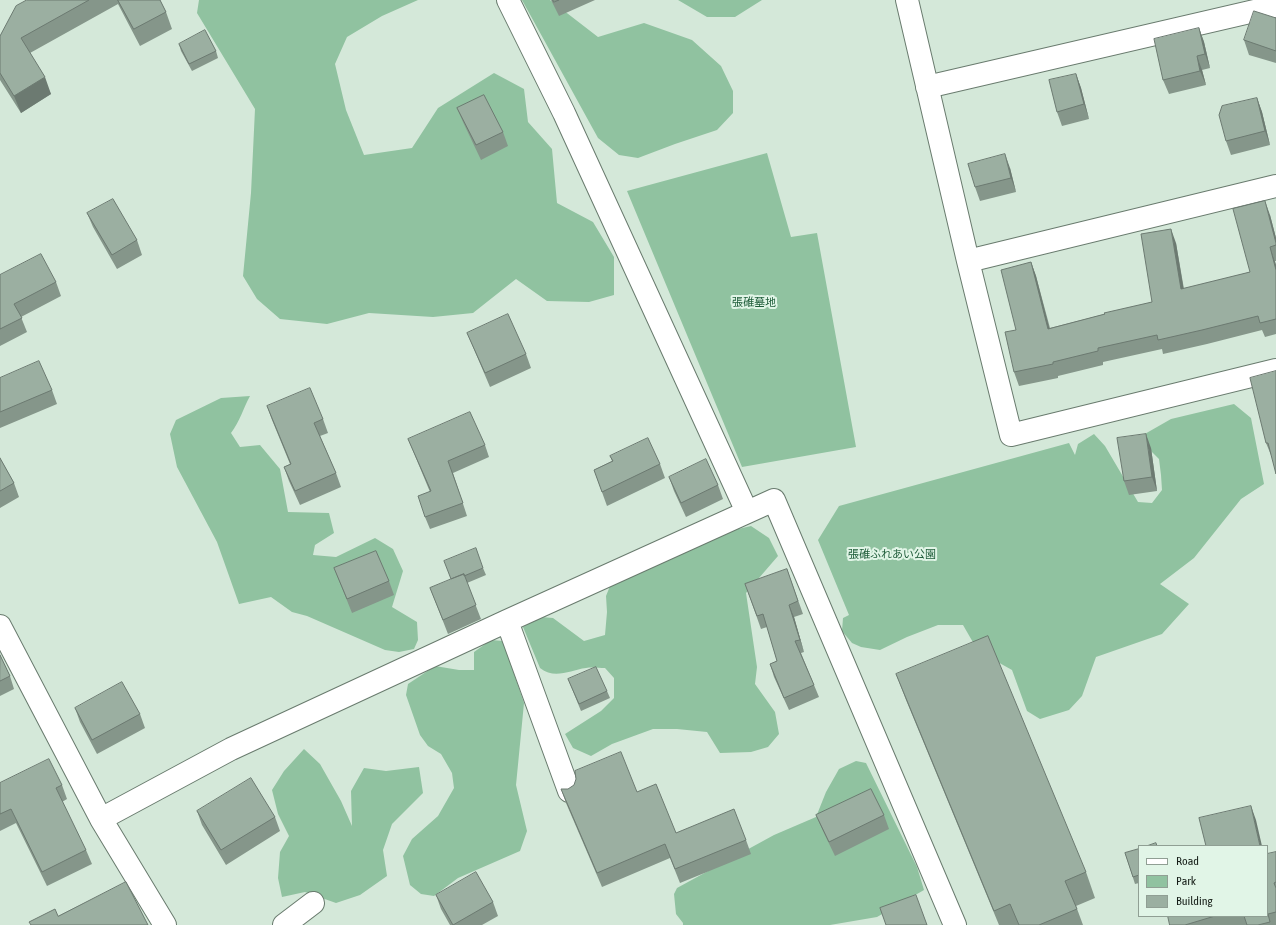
<!DOCTYPE html>
<html>
<head>
<meta charset="utf-8">
<style>
	body { margin:0 }
	#map { position:relative; width:1276px; height:925px; overflow:hidden; background:#d4e8d9; font-family:"Asap Condensed",sans-serif }
	canvas { display:block }
	.legend { position:absolute; left:1138px; top:845px; width:130px; height:72px; box-sizing:border-box; background:#e1f5e7; border:1px solid #909f94; margin:0; padding:5px 7px; list-style:none; font-size:12px; color:#161e18 }
	.legend li { display:flex; align-items:center; gap:8px; height:20px }
	.legend b { width:20px; border:1px solid #909f94 }
</style>
</head>
<body>
<div id="map">
<canvas width="1276" height="925"></canvas>
<ul class="legend">
<li><b style="height:5px;background:#fff"></b>Road</li>
<li><b style="height:11px;background:#90c2a0"></b>Park</li>
<li><b style="height:11px;background:#9bafa1"></b>Building</li>
</ul>
</div>
<script>
const context = document.querySelector('canvas').getContext('2d');
context.lineJoin = 'round';
function paint(path, color) {
  context.fillStyle = color;
  context.fill(path, 'evenodd');
}
function trace(path, color, width, dash) {
  context.strokeStyle = color;
  context.lineWidth = width;
  context.lineCap = dash ? 'butt' : 'round';
  context.setLineDash(dash || []);
  context.stroke(path);
}
function label(font, color, halo, rows, align = 'center') {
  context.font = font + ' "Asap Condensed","Noto Sans JP",sans-serif';
  context.lineWidth = 4;
  context.setLineDash([]);
  context.textBaseline = 'middle';
  context.strokeStyle = halo;
  context.fillStyle = color;
  for (const [text, x, y, turn = 0] of rows) {
    context.save();
    context.translate(x, y);
    context.rotate((+turn || 0) * Math.PI / 180);
    context.textAlign = isNaN(turn) ? turn : align;
    if (halo) context.strokeText(text, 0, 0);
    context.fillText(text, 0, 0);
    context.restore();
  }
}
paint(new Path2D(`
	M199 0H418L382 16 347 37 335 64 346 110 364 155 412 148 438 108 494 73 524 89 528 122 552 149 557 203 593 222 614 257V295L589 302 547 301 516 279 473 313 433 317 369 313 327 324 280 319 257 299 243 276 251 193 255 109 197 13Z
	M522 0H550L598 37 644 23 692 40 721 66 733 91V113L717 130 675 144 638 158 619 155 598 138Z
	M678 0H762L735 17H707Z
	M767 153 791 237 817 233 856 447 742 467 627 191Z
	M250 396C243 409 240 421 231 433L240 447 260 445 280 469 288 512 329 513 334 533 315 545 313 555 336 557 375 538 393 549 403 571 392 607 417 622 418 640 414 649 399 652 385 650 307 616 292 612 271 597 239 604 217 542 177 467 170 434 176 420 221 398Z
	M1234 404 1251 418 1264 484 1241 499 1194 558 1160 584 1189 604 1162 634 1096 657 1082 696 1069 710 1040 719 1027 711 1012 670 978 651 963 625H938L907 637 880 650 861 647 852 643 842 631 843 618 849 615 818 540 839 506 1069 443 1075 455 1078 444 1094 434 1105 446 1138 502 1152 503 1162 490 1161 475 1159 459 1145 445 1143 435 1171 419Z
	M751 526 769 538 778 556 746 593 757 667 755 684 775 712 779 734 768 747 751 752 720 753 707 732 677 729H653L612 744 591 756 573 748 565 734 601 711 614 698V678L605 668C599 668 592 667 586 668 570 670 555 680 540 668L523 627 541 617 553 618 584 641 605 635 607 612 606 596 612 581 717 534Z
	M491 640 503 641 524 703 516 785 527 831 520 851 458 878 434 896 421 894 410 885 403 856 412 839 438 816 454 788 452 773 441 754 428 746 420 735 406 695 408 684 435 666 459 670H474V652Z
	M304 749 320 764 341 801 352 826 351 791 364 768 386 771 419 767 423 793 392 824 383 850 387 876 360 895 336 903 305 892 282 897 278 878 280 852 289 836 278 814 272 790 284 771Z
	M856 761 866 763 917 867 924 890 877 917 830 925H683V923L676 914 674 894 677 888 774 835 816 817 826 792 839 769Z`), '#90c2a0');
const minor = new Path2D(`
	M508 0 564 113 747 512
	M907 0 968 261 1011 435 1276 370
	M927 87 1276 6
	M968 261 1276 186
	M507 621 569 791
	M0 626 101 819 165 925
	M101 819 231 749 507 621 774 500 955 925
	M284 925 313 903`);
trace(minor, '#697b6e', 24);
trace(minor, '#fff', 22);
paint(new Path2D(`
	M27 0H160L166 12 172 29 140 46 118 4 30 53 51 94 21 113 0 80V36Z
	M551 0H595L559 16Z
	M1276 18V63L1249 55 1244 40Z
	M1199 28 1204 42 1210 68 1202 70 1206 85 1169 94 1163 80Z
	M179 44 216 51 218 58 192 71 181 51Z
	M1076 74 1081 88 1089 119 1062 126 1057 112Z
	M1257 98 1262 112 1270 145 1231 155 1226 141Z
	M457 108 503 132 508 146 481 160 463 122Z
	M1010 168 1016 192 980 201 975 187Z
	M87 213 137 240 142 255 117 269 93 227Z
	M1270 215 1276 238V261H1275L1276 265V334L1265 337 1262 330 1207 344 1163 354 1162 349 1103 362V365L1058 376V378L1019 386 1014 372 1031 262 1036 276 1050 328 1152 302 1176 243 1184 289 1250 272Z
	M0 275 56 282 61 296 21 317 27 332 0 346Z
	M467 333 526 354 531 368 490 387 473 347Z
	M1276 371 1271 455 1266 443Z
	M0 378 52 390 57 404 0 428Z
	M267 406 323 419 328 433 320 436 336 473 341 487 300 505 289 481 284 467 290 464 272 420Z
	M408 439 485 445 489 457 453 473 467 516 430 529 425 517 430 492 413 451Z
	M1151 448 1157 491 1129 495 1124 481Z
	M610 456 660 464 665 478 607 506 594 470 612 461Z
	M0 458 14 483 19 497 0 508Z
	M669 477 718 485 723 499 686 517 674 491Z
	M334 568 389 581 394 595 352 613Z
	M483 568 486 575 467 583 481 619 448 634 430 588Z
	M787 569 803 614 794 617 804 652 801 653 814 685 819 697 789 710 774 677 770 664 777 661 767 627 761 629 745 584Z
	M0 655 10 676 14 689 0 696Z
	M896 674 1086 872 1095 898 1076 906 1083 925H999L906 700Z
	M568 679 607 691 610 698 581 711Z
	M75 708 140 714 145 728 97 754 80 722Z
	M0 783 62 785 67 799 62 802 86 850 92 864 47 886 16 823 0 831Z
	M561 789 637 792 676 833 746 840 751 854 680 883 670 858 602 887 566 803Z
	M197 811 275 817 280 831 226 865 202 825Z
	M816 815H884L889 829 835 856 822 829Z
	M1139 849V883L1135 884 1125 853Z
	M1276 852V925H1170L1168 916H1267Z
	M436 895 493 902 498 916 482 925H450L441 909Z`), '#85968a');
paint(new Path2D(`
	M1199 28 1204 42 1210 68 1205 54Z
	M1197 56 1202 70 1206 85 1200 71Z
	M1076 74 1081 88 1089 119 1084 104Z
	M45 77 51 94 21 113 14 96Z
	M1257 98 1262 112 1270 145 1265 131Z
	M1005 154 1010 168 1016 192 1011 178Z
	M1265 201 1270 215 1276 238V243Z
	M1171 229 1176 243 1186 304 1181 289Z
	M1270 247 1276 265V270Z
	M1031 262 1036 276 1053 343 1048 329Z
	M1146 434 1151 448 1157 491 1152 477Z
	M789 605 794 617 804 652 800 640Z
	M1251 806 1256 820 1262 846H1260Z`), '#6c7a71');
const building = new Path2D(`
	M27 0H89L21 38 45 77 14 96 0 73V36L16 6Z
	M118 0H160L166 12 134 29Z
	M553 0H559L554 2Z
	M1254 11 1276 18V51L1244 40Z
	M1199 28 1205 54 1197 56 1200 71 1163 80 1154 39Z
	M205 30 216 51 189 64 179 44Z
	M1076 74 1084 104 1057 112 1049 80Z
	M484 95 503 132 476 145 457 108Z
	M1257 98 1265 131 1226 141 1219 115 1222 106Z
	M1005 154 1011 178 975 187 968 164Z
	M113 199 137 240 112 255 87 213Z
	M1265 201 1276 243V245L1270 247 1276 270V319L1260 323 1258 316 1202 330 1158 340 1157 335 1098 348V351L1053 362V364L1014 372 1005 332 1016 330 1001 270 1031 262 1048 329 1105 314 1104 313 1152 302 1141 234 1171 229 1181 289 1250 272 1233 209Z
	M41 254 56 282 14 304 22 318 0 329V275Z
	M508 314 526 354 485 373 467 333Z
	M39 361 52 390 0 412V378Z
	M1276 371V474L1268 443H1266L1250 378Z
	M310 388 323 419 314 423 336 473 295 491 284 467 291 464 267 406Z
	M470 412 485 445 448 461 463 503 425 517 418 496 431 491 408 439Z
	M1146 434 1152 477 1124 481 1117 438Z
	M648 438 660 464 602 492 594 470 613 461 610 456Z
	M0 458 14 483 0 491Z
	M706 459 718 485 681 503 669 477Z
	M476 548 483 568 464 576V574L451 579 444 561Z
	M376 551 389 581 347 599 334 568Z
	M787 569 798 601 789 605 800 640 795 641 814 685 784 698 770 664 777 661 763 614 757 616 745 584Z
	M464 574 476 605 443 620 430 588Z
	M988 636 1086 872 1065 881 1077 909 1039 925H1019L1010 904 994 911 896 674Z
	M0 655 10 676 0 681Z
	M596 667 607 691 579 704 568 679Z
	M122 682 140 714 92 740 75 708Z
	M621 752 637 792 656 784 676 833 734 809 746 840 675 869 665 844 597 873 561 789H568L574 785 576 779 575 771Z
	M49 759 62 785 56 788 86 850 42 872 11 809 0 814V783Z
	M251 778 275 817 221 850 197 811Z
	M871 789 884 815 829 842 816 815Z
	M1251 806 1260 846H1206L1199 818Z
	M1156 843 1157 846H1147Z
	M1139 849V875L1133 877 1125 853Z
	M1276 852V882L1274 883 1276 888V912L1268 914 1270 922 1258 925H1247L1244 916H1267V854Z
	M476 872 493 902 453 925 436 895Z
	M126 882 148 925H31L29 922 55 909 58 916Z
	M916 895 927 925H886L880 908Z
	M1168 916H1215L1185 925H1170Z`);
paint(building, '#9bafa1');
trace(building, '#6c7a71', 1);
label('11px', '#1e5c39', '#e1f5e7', [
	["張碓墓地",754,303],
	["張碓ふれあい公園",892,555]
]);
</script>
</body>
</html>
